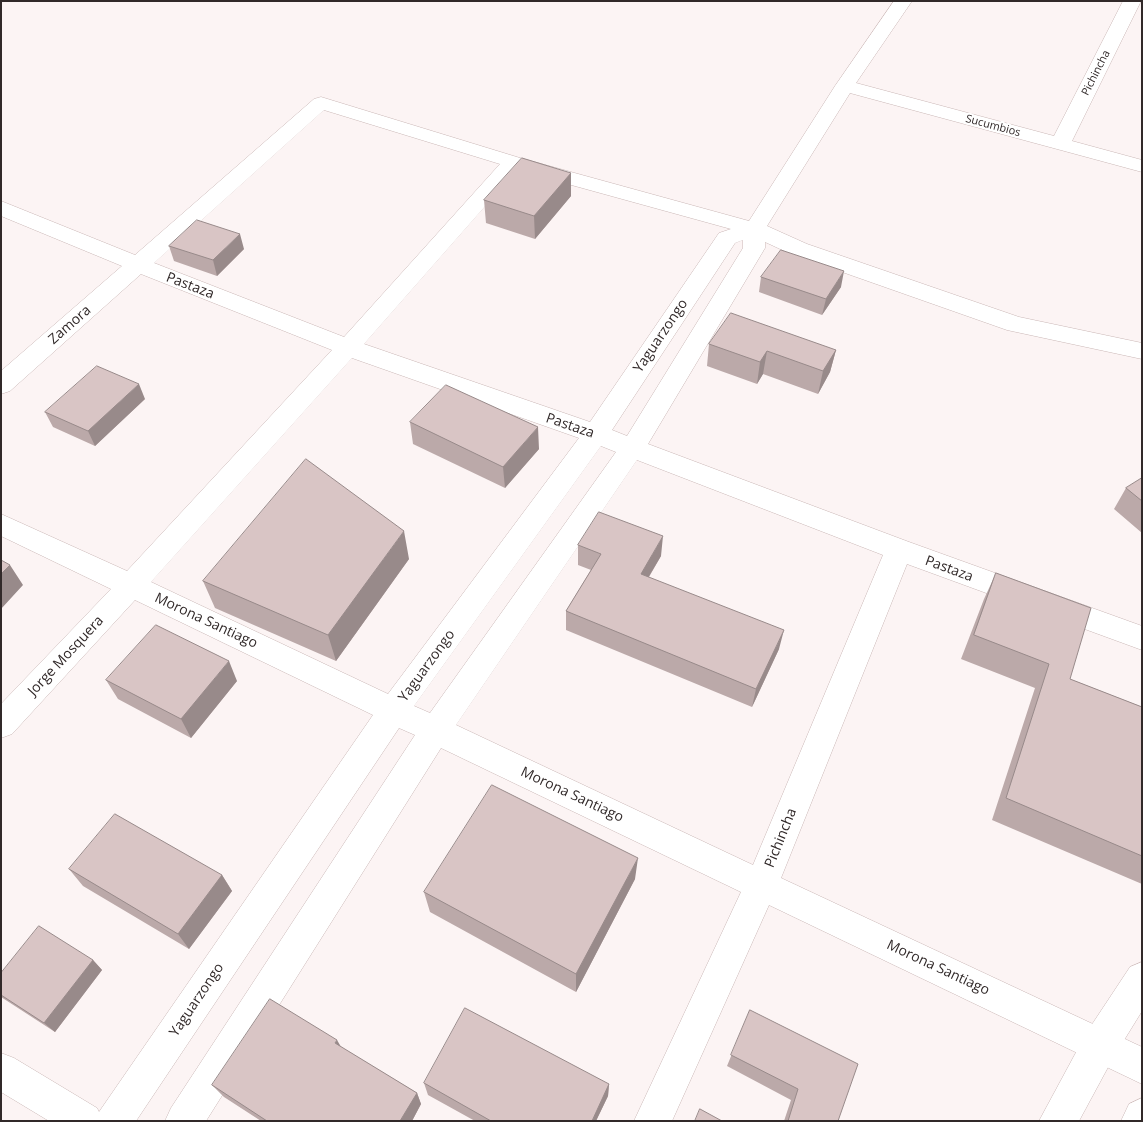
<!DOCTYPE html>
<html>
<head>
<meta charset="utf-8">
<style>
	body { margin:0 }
	#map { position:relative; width:1143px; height:1122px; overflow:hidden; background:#fcf4f4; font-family:"Open Sans",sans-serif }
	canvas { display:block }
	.frame { position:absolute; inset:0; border:2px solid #312929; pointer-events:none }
</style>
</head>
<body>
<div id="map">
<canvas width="1143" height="1122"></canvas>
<div class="frame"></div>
</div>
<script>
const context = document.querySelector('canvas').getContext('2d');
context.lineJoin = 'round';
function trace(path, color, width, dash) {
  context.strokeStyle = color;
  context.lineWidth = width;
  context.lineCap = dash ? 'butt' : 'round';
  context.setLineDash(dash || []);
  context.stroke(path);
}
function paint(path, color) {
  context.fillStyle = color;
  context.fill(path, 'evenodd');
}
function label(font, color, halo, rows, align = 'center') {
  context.font = font + ' "Open Sans",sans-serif';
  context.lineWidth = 4;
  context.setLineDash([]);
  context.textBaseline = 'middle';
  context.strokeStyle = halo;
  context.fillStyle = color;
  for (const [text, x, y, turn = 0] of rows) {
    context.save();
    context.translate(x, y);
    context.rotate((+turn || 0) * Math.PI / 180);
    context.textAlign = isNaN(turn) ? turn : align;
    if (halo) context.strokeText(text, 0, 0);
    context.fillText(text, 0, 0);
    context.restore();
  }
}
const minor = new Path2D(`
	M894 1H912L856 83 1054 136 1123 1H1141L1072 141 1142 160V172L850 93 767 226 807 244 1019 317 1142 343V359L1007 330 791 254 765 242V248L648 444 909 542 1142 626V650L907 564 781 878 1142 1047V1084L769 905 672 1121H634L741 892 441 748 206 1121H165L171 1108 415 735 399 728 136 1121H49L1 1092V1053L14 1058 97 1108 99 1112 373 715 135 600 12 734 1 738V704L111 589 1 536V514L127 571 332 350 141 274 10 391 1 394V371L122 266 1 216V201L135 255 314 99 321 97 520 158 749 221 835 86ZM324 110 500 164 344 337 154 263ZM517 170 731 229 719 233 590 422 364 344ZM743 240V248L627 436 612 430 735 243ZM352 358 579 438 388 694 151 582ZM601 446 616 452 430 713 414 706ZM637 460 883 555 753 865 456 725Z`);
const major = new Path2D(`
	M1142 962V1011L1113 1058 1079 1121H1039L1087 1032 1130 967Z
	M1142 1098V1121H1121L1129 1104Z`);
trace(minor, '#cab7b6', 1);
trace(major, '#cab7b6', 1);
paint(minor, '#fff');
paint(major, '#fff');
paint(new Path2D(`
	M571 173V196L535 239 486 223 484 200Z
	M169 246 244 249 217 276 174 261Z
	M761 277 841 287 822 315 759 292Z
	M709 344 836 350 830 372 818 394 763 374 757 384 707 366Z
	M145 399 95 446 53 427 45 412Z
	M410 422 539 449 505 488 413 444Z
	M1142 478V533L1114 509 1126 488Z
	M578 545 661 556 649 577 779 649 752 707 566 630V611L591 570 578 565Z
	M409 559 336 661 215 608 203 581Z
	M996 573 1070 679 1142 707V884L992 820 1035 688 961 659 984 599Z
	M106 680 237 681 191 738 118 699Z
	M69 869 222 875 232 891 189 949 83 886Z
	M635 879 576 992 430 912 424 892Z
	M93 960 102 970 55 1032 1 997V973Z
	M750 1010 838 1121H784L791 1100 727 1066Z
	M341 1047 417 1093 421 1104 412 1121H261L224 1097 212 1085Z
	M424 1083 609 1084 608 1096 596 1121H475L428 1095Z`), '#bba9a9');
paint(new Path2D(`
	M571 173V196L535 239 534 216Z
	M240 234 244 249 217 276 213 260Z
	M844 271 841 287 822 315 826 299Z
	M836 350 830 372 818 394 823 371Z
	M767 351 763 374 757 384 760 362Z
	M139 384 145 399 95 446 88 431Z
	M538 427 539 449 505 488 503 467Z
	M404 531 409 559 336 661 328 635Z
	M663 536 661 556 639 593 641 574Z
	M10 565 23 585 1 609V574Z
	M784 630 779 649 752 707 756 689Z
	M229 661 237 681 191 738 181 719Z
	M638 858 635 879 576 992V974Z
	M222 875 232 891 189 949 178 934Z
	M93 960 102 970 55 1032 44 1023Z
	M337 1040 344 1052 335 1043Z
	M609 1084 608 1096 596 1121H592Z
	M417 1093 421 1104 412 1121H400Z`), '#988a8a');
const building = new Path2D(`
	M522 158 571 173 534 216 484 200Z
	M197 220 240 234 213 260 169 246Z
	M781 250 844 271 826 299 761 277Z
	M731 313 836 350 823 371 767 351 760 362 709 344Z
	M97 366 139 384 88 431 45 412Z
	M446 385 538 427 503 467 410 422Z
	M306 459 404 531 328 635 203 581Z
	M1142 478V501L1126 488Z
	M599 512 663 536 641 574 784 630 756 689 566 611 601 554 578 545Z
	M1 560 10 565 1 574Z
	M996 573 1091 608 1070 679 1142 707V856L1006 798 1049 664 974 635Z
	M156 625 229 661 181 719 106 680Z
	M492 785 638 858 576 974 424 892Z
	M115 814 222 875 178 934 69 869Z
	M39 926 93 960 44 1023 1 995V973Z
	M270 999 337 1040 335 1043 417 1093 400 1121H267L212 1085Z
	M465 1008 609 1084 592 1121H491L424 1083Z
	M750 1010 858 1064 838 1121H788L798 1089 731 1055Z
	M700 1109 722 1121H695Z`);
paint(building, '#d9c5c5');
trace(building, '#988a8a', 1);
label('11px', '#312929', '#fff', [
	["Pichincha",1096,73,-63],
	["Sucumbios",993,126,15]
]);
label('14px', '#312929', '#fff', [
	["Pastaza",190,286,21],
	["Zamora",70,325,-41],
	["Yaguarzongo",661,336,-56],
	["Pastaza",570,426,19],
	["Pastaza",949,569,20],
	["Morona Santiago",206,621,25],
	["Jorge Mosquera",66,656,-47],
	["Yaguarzongo",427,666,-54],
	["Morona Santiago",572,795,25],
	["Pichincha",781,838,-68],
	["Morona Santiago",938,968,25],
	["Yaguarzongo",197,1000,-56]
]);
</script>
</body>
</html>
